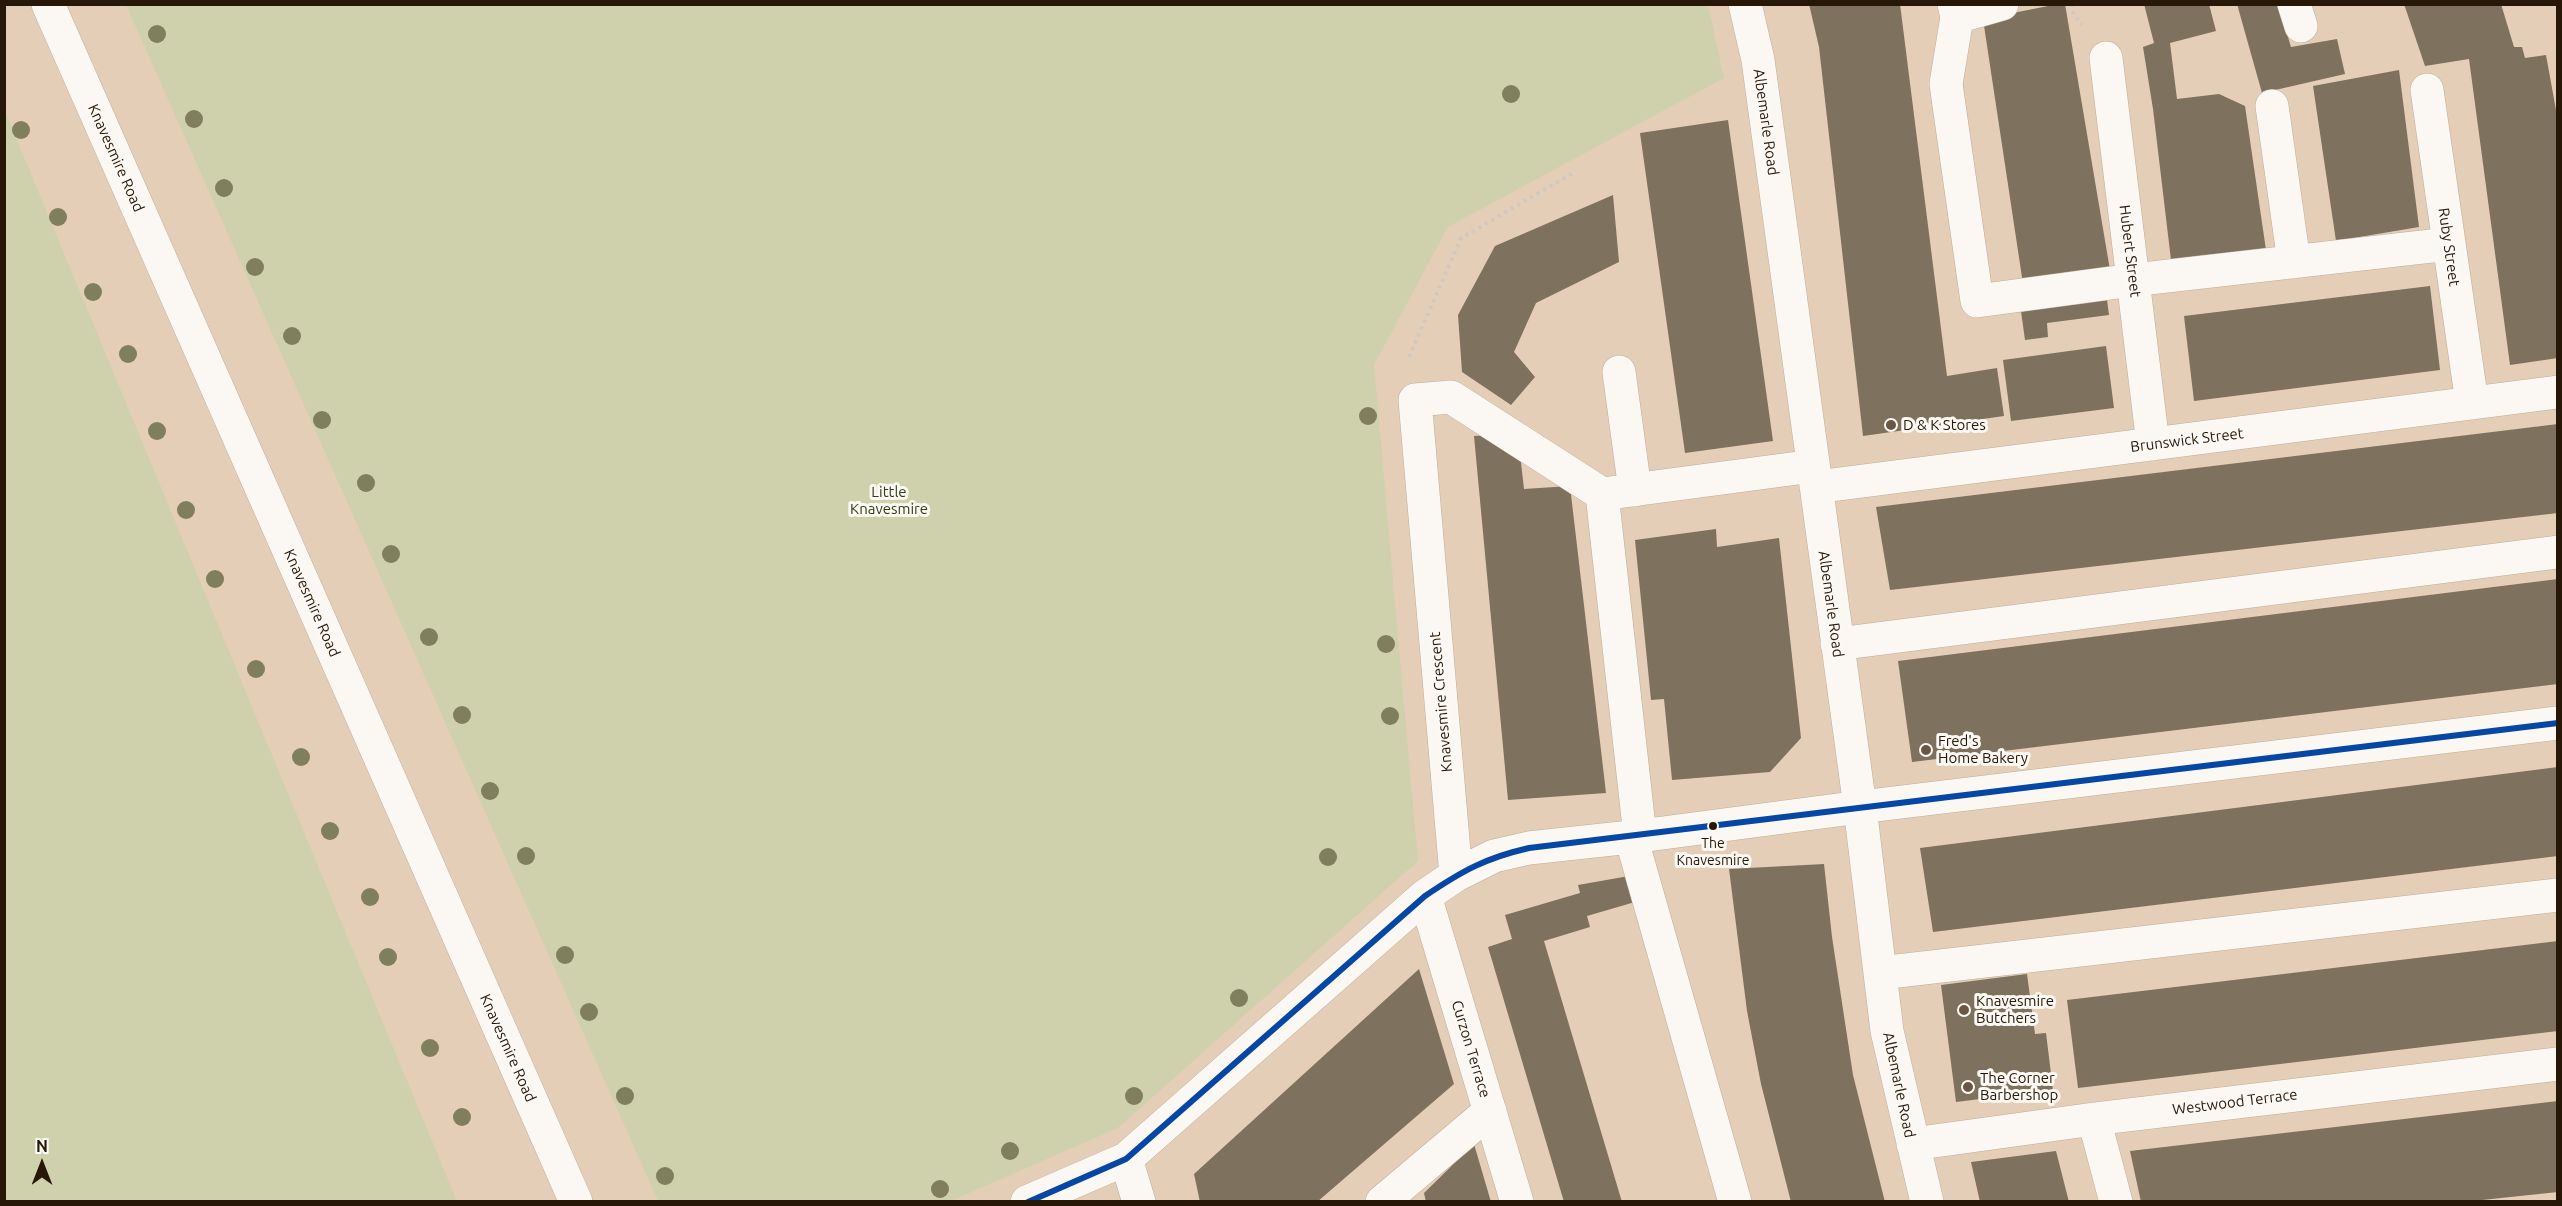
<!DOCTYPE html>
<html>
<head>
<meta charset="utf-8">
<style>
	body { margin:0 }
	#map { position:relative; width:2562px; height:1206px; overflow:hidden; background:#e5ceb7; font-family:Ubuntu,sans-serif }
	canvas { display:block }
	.frame { position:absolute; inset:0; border:6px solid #261706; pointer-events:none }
	.north { position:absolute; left:12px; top:1134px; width:60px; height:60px; -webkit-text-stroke:4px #fcf8f3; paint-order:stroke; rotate:0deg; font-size:16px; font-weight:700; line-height:24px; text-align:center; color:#261706 }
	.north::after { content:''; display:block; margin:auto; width:21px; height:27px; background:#261706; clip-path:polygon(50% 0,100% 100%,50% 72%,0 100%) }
</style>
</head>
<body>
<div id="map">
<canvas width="2562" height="1206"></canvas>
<div class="frame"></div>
<div class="north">N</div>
</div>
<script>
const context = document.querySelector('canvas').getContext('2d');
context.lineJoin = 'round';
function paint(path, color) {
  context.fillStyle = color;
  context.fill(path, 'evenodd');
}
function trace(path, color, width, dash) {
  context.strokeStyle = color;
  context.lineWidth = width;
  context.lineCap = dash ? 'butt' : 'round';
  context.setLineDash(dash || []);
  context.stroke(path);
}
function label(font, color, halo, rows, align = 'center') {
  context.font = font + ' Ubuntu,sans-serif';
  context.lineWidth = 6;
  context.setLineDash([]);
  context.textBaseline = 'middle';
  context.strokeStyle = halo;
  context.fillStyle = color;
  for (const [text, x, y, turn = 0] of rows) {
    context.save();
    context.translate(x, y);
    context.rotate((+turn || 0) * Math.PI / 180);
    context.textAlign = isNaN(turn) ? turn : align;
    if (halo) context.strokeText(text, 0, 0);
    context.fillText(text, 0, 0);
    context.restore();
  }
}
paint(new Path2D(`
	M1708 5 1724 78 1448 227 1374 365 1418 861 1118 1128 951 1201H658L126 5Z
	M4 111H5L457 1201H5Z`), '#cfd1ac');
paint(new Path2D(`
	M1809 4H1900L1947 376 1997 368 2004 416 1863 436 1819 47Z
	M2058 4H2065L2110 270 2023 284 1983 19Z
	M2144 4H2209L2216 31 2170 43 2177 99 2219 94 2245 106 2266 250 2171 260 2153 109 2143 47 2154 43Z
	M2237 4H2278L2291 47 2337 39 2345 74 2262 93Z
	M2404 4H2501L2514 47H2522L2525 58 2546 55 2558 121V358L2510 365 2469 59 2425 66Z
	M2399 70 2419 227 2336 241 2313 86Z
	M1728 120 1773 441 1685 453 1640 133Z
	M1613 195 1619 262 1536 303 1514 352 1535 377 1511 405 1462 372 1458 315 1495 246Z
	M2430 286 2440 370 2194 401 2184 316Z
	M2106 292 2109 315 2047 323 2048 337 2025 340 2020 304Z
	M2106 346 2114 408 2011 421 2003 360Z
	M2558 424V513L1890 590 1876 507Z
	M1495 435 1519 445 1524 489 1570 486 1606 793 1508 800 1474 436Z
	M1716 529 1717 547 1779 538 1801 738 1770 772 1672 780 1664 699 1651 700 1635 540Z
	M2558 579V684L1912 762 1898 661Z
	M2558 767V856L1933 932 1920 848Z
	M1824 864 1832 937 1853 1075 1885 1202H1791L1761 1084 1747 1011 1729 869Z
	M1629 876 1635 902 1587 916 1590 927 1544 941 1622 1202H1564L1488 947 1512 939 1505 915 1580 893 1578 885Z
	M2558 941V1031L2078 1088 2067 1000Z
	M1419 969 1454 1084 1317 1202H1200L1194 1174Z
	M2027 974 2035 1034 2046 1033 2053 1090 1956 1102 1941 985Z
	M2558 1101V1192L2463 1202H2141L2130 1151Z
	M1474 1144 1491 1202H1426L1424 1193Z
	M2056 1151 2069 1202H1980L1971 1162Z`), '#7e715e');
const minor = new Path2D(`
	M48 4 576 1202
	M1745 4 1758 60 1860 807 1887 1031 1927 1202
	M1954 4 1957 17 1946 84 1977 301 2133 280 2449 244
	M2294 4 2301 26
	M1957 17 2002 4
	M2106 58 2153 444
	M2427 90 2472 403
	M2272 106 2294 262
	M1619 372 1635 490
	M1816 487 2558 392
	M1602 494 1640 836
	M1837 644 2558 552
	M1631 837 1735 1202
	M1456 875 1415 400 1451 397 1602 494 1813 466
	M1425 896 1517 1202
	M1880 973 2558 895
	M2094 1119 2116 1202
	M1913 1144 2094 1119 2558 1064
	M1126 1159 1139 1202
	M1027 1202 1126 1159 1425 896 1456 875 1494 856 1529 848 1640 836 1860 807 2558 723
	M1382 1202 1490 1111`);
trace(minor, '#beac9a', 34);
trace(new Path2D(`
	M2072 4V11L2082 25
	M1409 357 1461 238 1573 173`), '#cfc8c1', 4, [3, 4.5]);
trace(minor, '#fbf8f4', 33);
trace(new Path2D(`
	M1028 1202 1126 1159 1425 896C1462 871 1485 858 1529 848L2558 723`), '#0646a5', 6);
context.fillStyle = '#807f5d';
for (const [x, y] of [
	[157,34],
	[1511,94],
	[194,119],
	[21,130],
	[224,188],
	[58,217],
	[255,267],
	[93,292],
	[292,336],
	[128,354],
	[1368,416],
	[322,420],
	[157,431],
	[366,483],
	[186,510],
	[391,554],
	[215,579],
	[429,637],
	[1386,644],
	[256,669],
	[462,715],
	[1390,716],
	[301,757],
	[490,791],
	[330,831],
	[526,856],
	[1328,857],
	[370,897],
	[565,955],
	[388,957],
	[1239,998],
	[589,1012],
	[430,1048],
	[625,1096],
	[1134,1096],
	[462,1117],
	[1010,1151],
	[665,1176],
	[940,1189]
]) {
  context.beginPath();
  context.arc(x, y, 9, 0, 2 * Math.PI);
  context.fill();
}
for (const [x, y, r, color] of [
	[1891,425,6,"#695744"],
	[1926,750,6,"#695744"],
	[1713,826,5,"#261706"],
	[1964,1010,6,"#695744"],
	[1968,1087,6,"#695744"]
]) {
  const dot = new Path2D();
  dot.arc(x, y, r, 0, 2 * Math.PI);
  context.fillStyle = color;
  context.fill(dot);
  trace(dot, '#fcf8f3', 2);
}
label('14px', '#261706', '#fcf8f3', [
	["The",1713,843],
	["Knavesmire",1713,860]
]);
label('15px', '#261706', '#fcf8f3', [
	["Albemarle Road",1766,122,82],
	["Knavesmire Road",116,158,66],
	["Ruby Street",2449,247,82],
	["Hubert Street",2130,251,83],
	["Brunswick Street",2187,440,-7],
	["Knavesmire Road",312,603,66],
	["Albemarle Road",1831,604,82],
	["Knavesmire Crescent",1441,702,-95],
	["Knavesmire Road",508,1048,66],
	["Curzon Terrace",1471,1049,73],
	["Albemarle Road",1899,1085,78],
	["Westwood Terrace",2235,1102,-7]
]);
label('15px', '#261706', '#fcf8f3', [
	["D & K Stores",1903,425],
	["Fred's",1938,741],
	["Home Bakery",1938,758],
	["Knavesmire",1976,1001],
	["Butchers",1976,1018],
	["The Corner",1980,1078],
	["Barbershop",1980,1095]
], 'left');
label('15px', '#2e3f14', '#fcf8f3', [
	["Little",889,492],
	["Knavesmire",889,509]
]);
</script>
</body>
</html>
